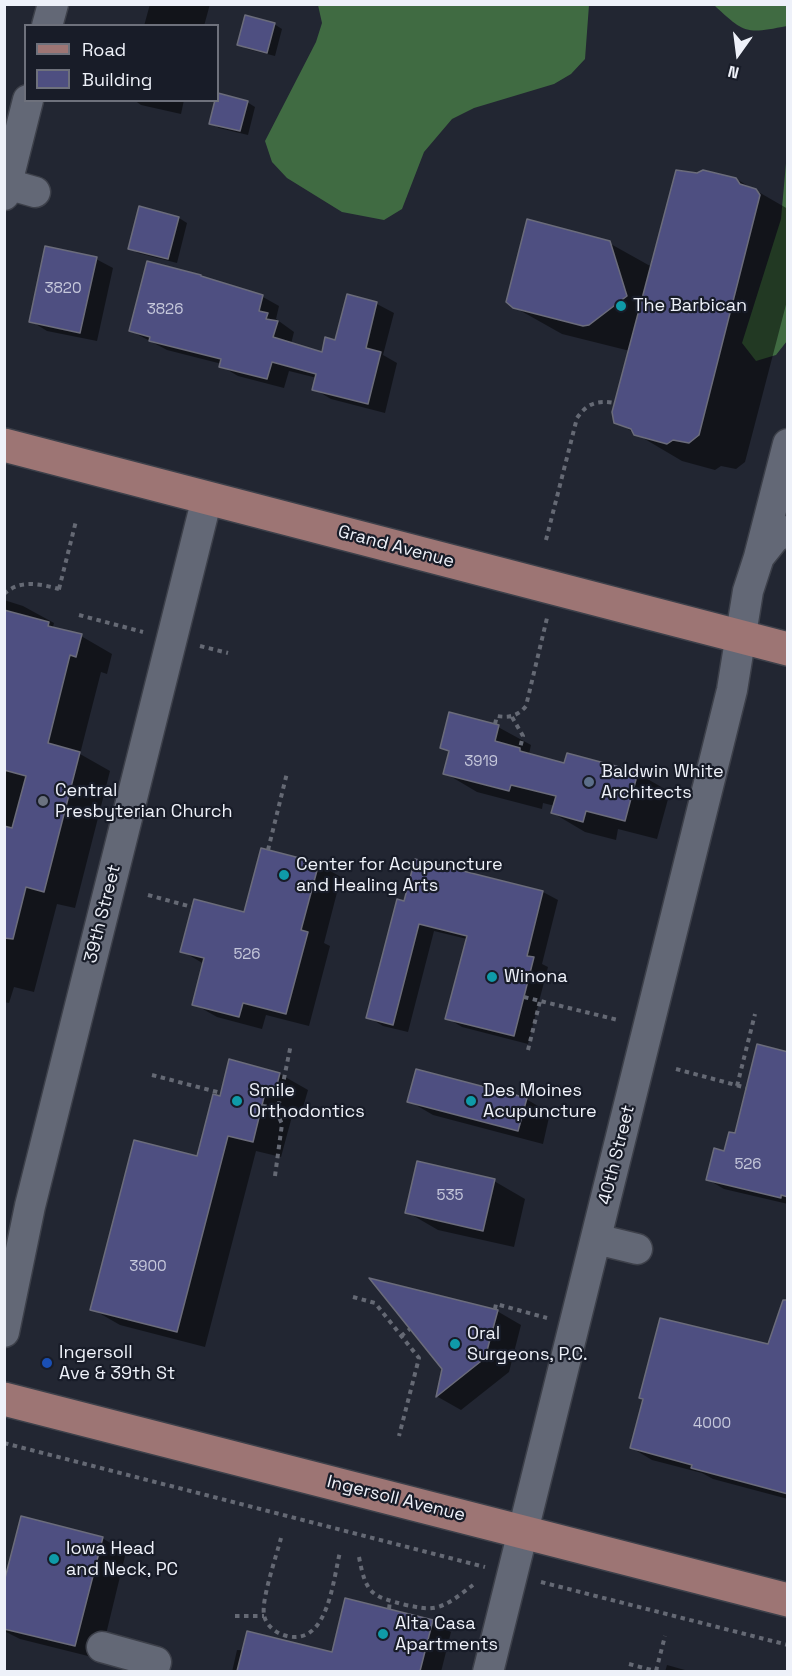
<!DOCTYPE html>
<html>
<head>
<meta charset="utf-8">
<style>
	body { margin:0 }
	#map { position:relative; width:792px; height:1676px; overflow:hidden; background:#222632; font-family:"Space Grotesk",sans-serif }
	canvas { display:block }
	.frame { position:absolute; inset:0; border:6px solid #eef1f9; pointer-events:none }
	.legend { position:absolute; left:24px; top:24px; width:195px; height:78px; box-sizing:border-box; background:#181c28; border:2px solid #6e717c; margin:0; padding:8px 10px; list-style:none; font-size:18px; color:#eef1f9 }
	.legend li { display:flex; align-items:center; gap:12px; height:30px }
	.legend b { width:30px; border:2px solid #6e717c }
	.north { position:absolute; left:708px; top:24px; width:60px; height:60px; -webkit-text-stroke:4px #181c28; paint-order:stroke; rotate:194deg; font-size:16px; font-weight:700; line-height:24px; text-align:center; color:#eef1f9 }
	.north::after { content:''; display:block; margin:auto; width:21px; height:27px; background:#eef1f9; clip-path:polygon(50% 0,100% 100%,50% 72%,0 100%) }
</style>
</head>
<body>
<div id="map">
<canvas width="792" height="1676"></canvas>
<div class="frame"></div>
<ul class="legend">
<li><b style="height:8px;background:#9d7574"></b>Road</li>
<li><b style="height:16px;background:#4e4f81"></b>Building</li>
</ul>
<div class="north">N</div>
</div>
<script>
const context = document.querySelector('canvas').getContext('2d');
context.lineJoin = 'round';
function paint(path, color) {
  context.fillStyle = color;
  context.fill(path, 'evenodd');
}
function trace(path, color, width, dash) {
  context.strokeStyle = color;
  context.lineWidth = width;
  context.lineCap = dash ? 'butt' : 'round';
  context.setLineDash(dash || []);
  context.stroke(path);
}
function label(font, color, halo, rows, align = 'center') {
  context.font = font + ' "Space Grotesk",sans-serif';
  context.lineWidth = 4.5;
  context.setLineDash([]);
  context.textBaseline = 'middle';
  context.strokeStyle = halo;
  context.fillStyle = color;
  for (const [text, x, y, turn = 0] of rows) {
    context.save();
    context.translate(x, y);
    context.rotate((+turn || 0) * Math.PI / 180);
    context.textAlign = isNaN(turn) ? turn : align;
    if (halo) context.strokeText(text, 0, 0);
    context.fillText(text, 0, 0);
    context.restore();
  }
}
paint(new Path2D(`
	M318 5H589L585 59 571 74 554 84 474 108 452 119 424 152 402 209 384 220 342 212 287 178 272 162 265 141 316 42 322 23Z
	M714 5H787V26C746 34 745 34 714 5Z
	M787 152V341L776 355 756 361 742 343 781 219Z`), '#406b42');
paint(new Path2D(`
	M150 4H210L204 26H144Z
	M274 24 282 29 275 56 247 49 239 44Z
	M218 95 247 102 255 107 248 135 219 128 211 123Z
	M134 100H184L181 114 141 105Z
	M736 179 788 209V297L745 462 736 469 721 466 715 470 682 461 616 422 630 351 562 334 514 307 609 243 652 267Z
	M140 208 179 218 187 223 177 263 138 253 130 248Z
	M96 259 113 268 97 341 47 331 31 321Z
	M207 280 263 297 279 306 276 319 294 332 291 344 323 354 336 342 348 296 377 304 394 313 383 355 397 363 385 413 331 399 314 389 317 378 289 371 284 388 238 376 221 366 222 364 167 350 131 331Z
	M4 600 23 606 54 623 53 627 61 631 81 636 112 654 107 674 101 672 80 754 110 771 75 908 57 904 34 992 14 987 9 1003 4 1002Z
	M498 727 531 745 529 754 566 764 637 773 670 792 657 839 618 829 616 840 585 832 553 813 555 806 543 803 542 809 477 792 445 773 450 752 441 747Z
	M318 864 341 877 324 943 330 946 309 1026 266 1015 262 1029 217 1017 194 1004 204 964 182 951 245 914Z
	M543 892 558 900 542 964 548 967 528 1044 462 1027 447 1018 467 939 434 931 408 1032 383 1026 368 1017 405 903Z
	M788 1053V1204L724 1189 707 1179Z
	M280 1074 308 1090 302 1111 294 1109 281 1157 256 1151 205 1347 120 1325 92 1309 199 1158 221 1098Z
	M526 1099 550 1113 543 1144 433 1115 409 1101Z
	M494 1181 525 1199 514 1247 438 1230 407 1212Z
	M497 1311 521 1325 509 1372 461 1410 438 1397 444 1369Z
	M769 1346H788V1499L713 1479 702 1473 652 1460 632 1448Z
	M102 1538 126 1552 100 1659 20 1639 4 1631V1588Z
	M433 1621 451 1632 441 1672H232L237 1650 333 1654Z
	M667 1665 692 1672H665Z`), '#0007');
const building = new Path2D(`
	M245 15 275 23 267 53 237 45Z
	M218 93 248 101 240 131 209 124 215 100H218Z
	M676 170 697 173 703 170 736 178 740 184 756 189 760 195 699 435 689 443 673 440 667 444 634 435 631 429 614 423 612 412Z
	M139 206 179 217 168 259 128 249Z
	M527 219 610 241 627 296 589 325 583 326 513 308 506 302Z
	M45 246 97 257 80 333 29 322Z
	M147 261 201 275V276L263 295 259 311 268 313 266 319 278 321 273 337 322 352 325 337 335 340 347 294 377 302 366 348 381 352 368 404 312 390 316 374 272 362 267 379 219 367 221 359 149 341 150 337 129 331Z
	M4 610 49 622 48 626 82 634 76 657 70 655 48 743 80 752 44 892 26 887 13 939 4 938V826L12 828 26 776 4 770Z
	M449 712 499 725 495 741 520 748V751L564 763 567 753 638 772 625 821 586 811 583 822 551 813 556 796 511 785 509 791 443 774 449 751 440 748Z
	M261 848 319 863 301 930 308 932 286 1014 243 1003 239 1017 192 1005 204 958 180 952 194 899 244 912Z
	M415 859 543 891 527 956 534 957 514 1036 445 1019 467 936 419 924 393 1025 366 1018 397 899 404 901Z
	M757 1044 788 1052V1197L781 1195V1198L706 1180 714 1148 724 1151 729 1132 735 1133Z
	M229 1059 280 1073 274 1096 265 1093 253 1142 228 1136 177 1332 90 1310 134 1140 197 1156 213 1094 220 1096Z
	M416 1069 527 1098 518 1131 407 1102Z
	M417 1161 495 1179 483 1231 405 1213Z
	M369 1278 498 1310 485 1358 436 1397 442 1369Z
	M783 1300H788V1494L691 1468 692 1465 630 1448 643 1399 639 1398 660 1318 768 1344Z
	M21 1516 103 1537 75 1646 4 1629V1582Z
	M345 1598 433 1620 420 1671H237L247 1631 332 1652Z`);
paint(building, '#4e4f81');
trace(building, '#6b6c7b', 1.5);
const minor = new Path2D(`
	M47 26 53 4
	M7 184 35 192
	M4 195 28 100
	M759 557 788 444
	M596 1239 637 1249
	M4 1332 30 1206 207 498
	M102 1647 156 1662 153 1672
	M488 1672 732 690 748 591 759 557 775 537 788 531`);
const major = new Path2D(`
	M4 445 788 649
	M4 1399 788 1600`);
trace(minor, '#3d404a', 33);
trace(major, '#3d404a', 36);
trace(new Path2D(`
	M546 540 577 418C587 403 598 400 614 403
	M59 589 76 521
	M4 594C20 579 40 584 59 589L58 592
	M79 615 143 632
	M200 646 228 653
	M512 717 523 736 520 748
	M495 724 497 716C509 718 518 716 526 706L547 618
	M268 850 287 773
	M148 895 192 907
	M524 997 618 1020
	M528 1050 540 1001
	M676 1069 747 1088
	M152 1075 221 1093
	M737 1086 755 1014
	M262 1106 278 1108
	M275 1176 282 1124 277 1113 291 1044
	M353 1297 375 1303 419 1358 399 1436
	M495 1309 496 1304 547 1318
	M401 1336 410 1329
	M4 1443 485 1567
	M281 1538C277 1554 261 1600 264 1615 266 1626 277 1634 287 1636 328 1646 333 1580 340 1552
	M359 1557C366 1594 371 1596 406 1605 417 1607 426 1610 438 1607 451 1603 462 1593 473 1585
	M541 1582 788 1645
	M389 1609 390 1601
	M235 1616H264
	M629 1664 659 1672
	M656 1671 665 1636`), '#656974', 4, [4.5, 4.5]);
trace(minor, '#636876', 30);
trace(major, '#9d7574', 33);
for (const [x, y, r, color] of [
	[621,306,6,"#0f9aa8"],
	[589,782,6,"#5c6f8a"],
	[43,801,6,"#6b7280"],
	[284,875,6,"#0f9aa8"],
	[492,977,6,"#0f9aa8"],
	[237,1101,6,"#0f9aa8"],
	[471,1101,6,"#0f9aa8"],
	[455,1344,6,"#0f9aa8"],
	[47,1363,6,"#1a4fb4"],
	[54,1559,6,"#0f9aa8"],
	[383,1634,6,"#0f9aa8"]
]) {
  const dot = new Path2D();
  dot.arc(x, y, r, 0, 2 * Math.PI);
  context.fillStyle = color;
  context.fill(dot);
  trace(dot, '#181c28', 2);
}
label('15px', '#c6c8db', null, [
	["3820",63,289],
	["3826",165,310],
	["3919",481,762],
	["526",247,955],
	["526",748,1165],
	["535",450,1196],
	["3900",148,1267],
	["4000",712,1424]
]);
label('18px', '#eef1f9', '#181c28', [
	["The Barbican",633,306],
	["Baldwin White",601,772],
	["Architects",601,793],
	["Central",55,791],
	["Presbyterian Church",55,812],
	["Center for Acupuncture",296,865],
	["and Healing Arts",296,886],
	["Winona",504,977],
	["Smile",249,1091],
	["Orthodontics",249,1112],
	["Des Moines",483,1091],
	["Acupuncture",483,1112],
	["Oral",467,1334],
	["Surgeons, P.C.",467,1355],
	["Ingersoll",59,1353],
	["Ave & 39th St",59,1374],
	["Iowa Head",66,1549],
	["and Neck, PC",66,1570],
	["Alta Casa",395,1624],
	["Apartments",395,1645]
], 'left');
label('18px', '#eef1f9', '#181c28', [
	["Grand Avenue",396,547,15],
	["39th Street",103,914,-76],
	["40th Street",617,1155,-76],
	["Ingersoll Avenue",396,1499,14]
]);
</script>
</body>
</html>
